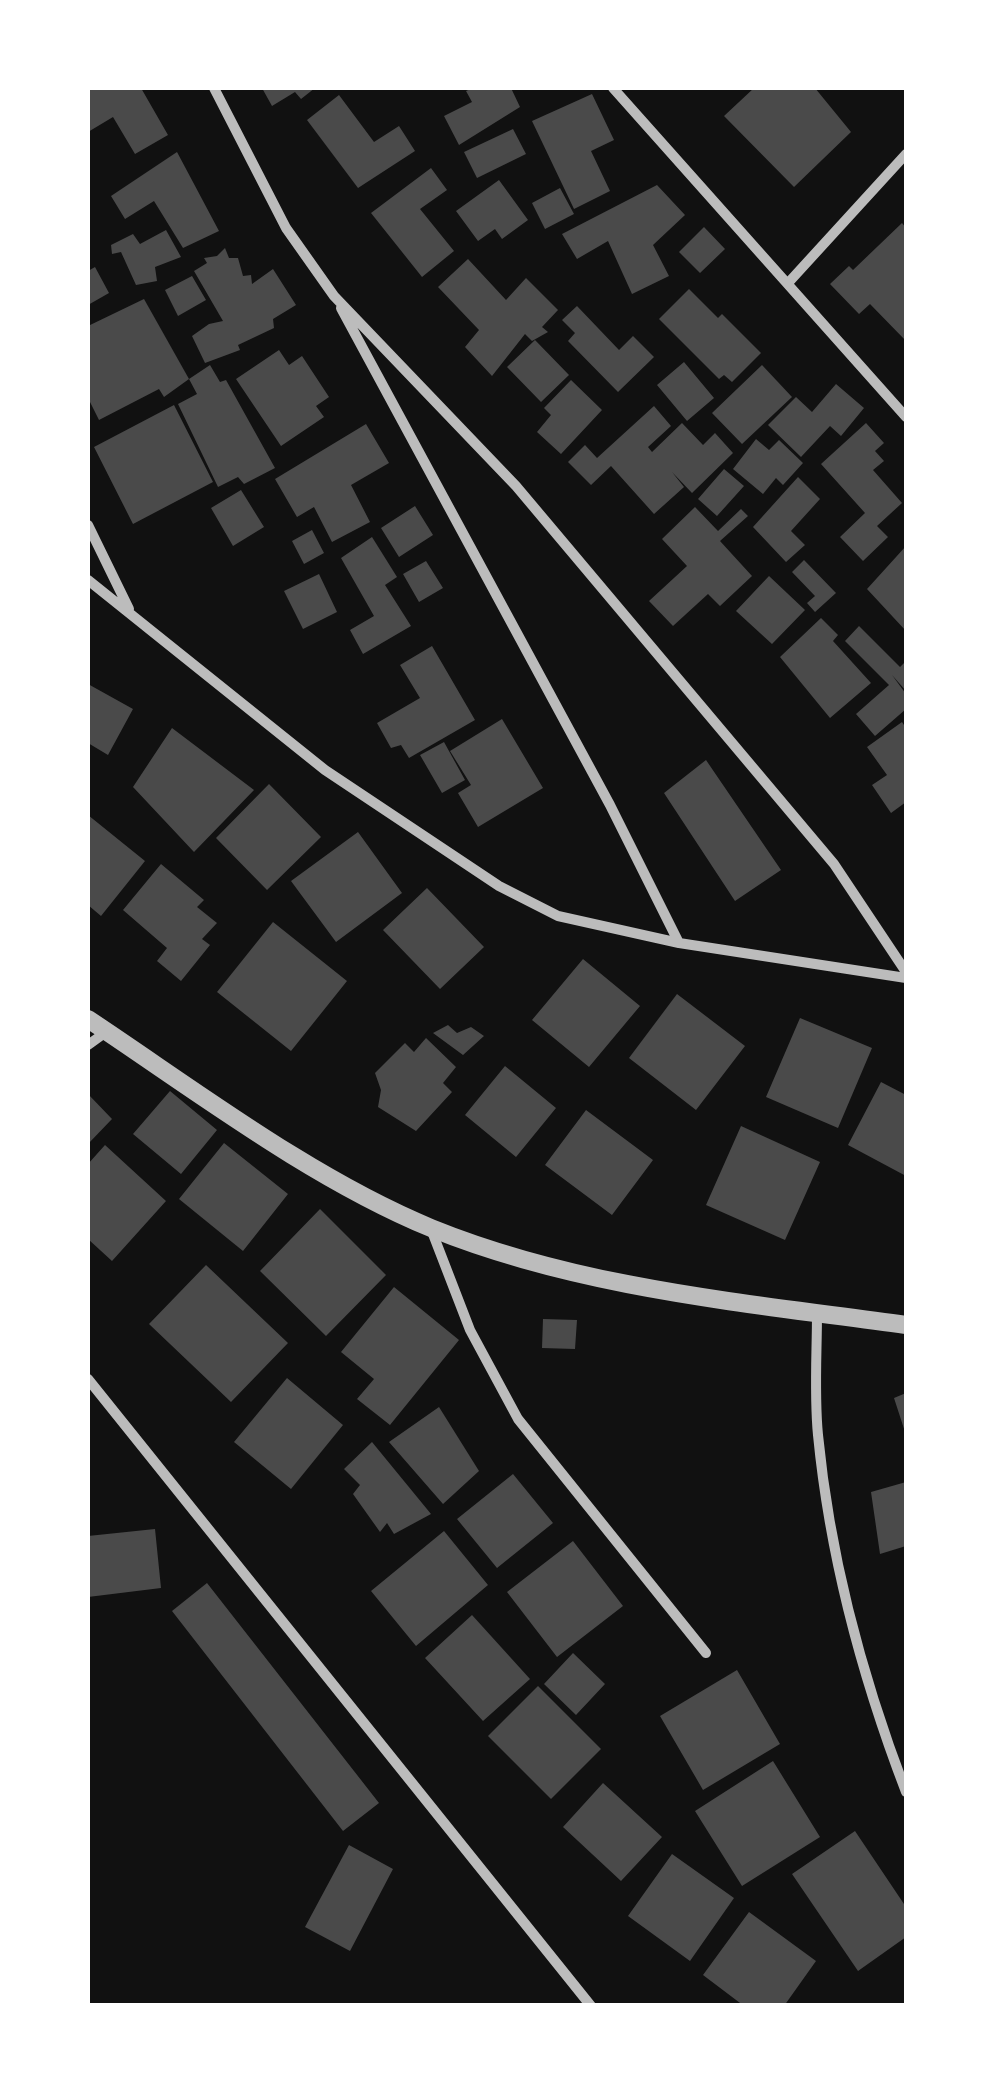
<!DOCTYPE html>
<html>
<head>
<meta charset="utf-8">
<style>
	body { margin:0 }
	#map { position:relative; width:994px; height:2093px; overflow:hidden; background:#111; font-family:"Noto Sans",sans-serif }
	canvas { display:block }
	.frame { position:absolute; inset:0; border:90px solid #fff; pointer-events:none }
</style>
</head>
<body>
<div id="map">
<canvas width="994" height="2093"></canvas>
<div class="frame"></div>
</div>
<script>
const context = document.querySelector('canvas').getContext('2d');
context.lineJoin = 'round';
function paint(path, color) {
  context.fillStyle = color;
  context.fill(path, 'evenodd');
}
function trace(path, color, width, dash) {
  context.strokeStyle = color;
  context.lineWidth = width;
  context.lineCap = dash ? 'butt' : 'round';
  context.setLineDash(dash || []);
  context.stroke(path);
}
paint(new Path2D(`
	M88 88H141L168 135 135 154 113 117 88 132Z
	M262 88H315L301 99 295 92 272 106Z
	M473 88H511L520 107 459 145 444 116 472 102 466 91Z
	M754 88H815L851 132 794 187 724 116Z
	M592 94 614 140 591 151 610 191 574 209 532 121Z
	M339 95 374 142 399 126 415 151 358 188 307 120Z
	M513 129 526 154 477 178 464 152Z
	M177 152 219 231 183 248 154 201 125 219 111 196Z
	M431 168 447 190 420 209 454 251 422 277 371 213Z
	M499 180 528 220 502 239 495 229 478 241 456 211Z
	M657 185 685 215 653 245 669 276 632 294 608 241 577 259 562 234Z
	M560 188 574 214 545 229 532 203Z
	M902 223 906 228V341L870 304 859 314 830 284 849 266 853 270Z
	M704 227 725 249 700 273 679 252Z
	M166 230 181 257 155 267 157 281 136 285 121 252 112 254 111 245 133 234 140 244Z
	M225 248 229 258H238L243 276 251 275 252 284 273 269 296 305 273 319 274 328 238 345 240 350 205 363 192 336 209 324 223 321 194 271 207 263 204 258 217 256Z
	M468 259 506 300 526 278 558 310 542 327 548 332 532 341 525 334 492 376 465 347 479 330 438 287Z
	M95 267 109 293 88 305V271Z
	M192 276 206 300 178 316 165 290Z
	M689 289 718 318 722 314 761 353 732 382 724 375 719 379 659 319Z
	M144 299 189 379 164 397 159 389 99 420 88 398V326Z
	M577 306 619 350 633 336 654 357 618 392 568 341 575 333 562 320Z
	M535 340 569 375 541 402 507 367Z
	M279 350 289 365 302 356 329 397 316 406 324 417 281 446 236 379Z
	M684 362 714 398 687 421 657 385Z
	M210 365 220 382 226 380 275 468 244 484 238 477 218 487 178 404 197 394 189 379Z
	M762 365 792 397 742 444 712 413Z
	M571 380 602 410 561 454 537 432 551 415 544 408Z
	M836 384 864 408 841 436 830 426 801 457 768 425 796 397 812 412Z
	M174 405 213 482 133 524 94 447Z
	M654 406 671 426 648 447 652 452 682 423 703 445 715 433 733 453 692 493 672 472 684 487 654 514 611 466 591 485 568 462 585 445 597 458Z
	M866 423 884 443 875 451 884 461 873 470 902 503 877 526 888 537 863 561 840 537 865 513 821 464Z
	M366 424 389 463 351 485 370 522 332 542 314 507 297 517 275 479Z
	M756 439 769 450 779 440 803 463 783 485 776 478 763 494 733 469Z
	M724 469 744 486 717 516 698 499Z
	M798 477 820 499 791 531 805 545 786 562 753 527Z
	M241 490 264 527 233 546 211 508Z
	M415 506 433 535 399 557 381 528Z
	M695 507 718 531 741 509 748 516 720 541 752 576 720 606 708 594 673 626 649 601 687 566 662 539Z
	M312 530 324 553 304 564 292 541Z
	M372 537 397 577 385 585 411 626 363 654 350 630 374 616 341 558Z
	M906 546V631L867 589Z
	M804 560 836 593 815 612 807 603 815 596 792 572Z
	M426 561 443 588 419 602 403 574Z
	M319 574 337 612 303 629 284 591Z
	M769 576 805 610 772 644 736 611Z
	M821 618 838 635 833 641 871 683 830 718 780 657Z
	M859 626 900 667 906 661V691L892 675 906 694V709L875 736 856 714 889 685 845 641Z
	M432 646 475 720 409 758 401 745 391 748 377 723 420 698 400 665Z
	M88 684 133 709 108 755 88 743Z
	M502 719 543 788 478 827 458 793 471 785 450 751Z
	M902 722 906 728V802L891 813 872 785 887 775 867 747Z
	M172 728 254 790 194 852 133 787Z
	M444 742 465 780 442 793 420 755Z
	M706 760 781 870 735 901 664 793Z
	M269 784 321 837 267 890 216 838Z
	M88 815 145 861 101 916 88 905Z
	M358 832 402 893 336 942 291 881Z
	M161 864 204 900 197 907 217 923 202 939 210 945 181 981 157 961 167 948 123 910Z
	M427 888 484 947 440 989 383 930Z
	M273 922 347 981 291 1051 217 992Z
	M583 959 640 1006 589 1067 532 1020Z
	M677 994 745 1046 696 1110 629 1058Z
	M800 1018 872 1048 838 1128 766 1097Z
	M448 1025 457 1033 471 1027 484 1036 463 1055 433 1033Z
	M426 1038 456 1067 443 1083 452 1092 416 1131 378 1107 381 1090 375 1073 405 1043 414 1052Z
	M505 1066 556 1108 516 1157 465 1115Z
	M881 1082 906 1095V1176L848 1145Z
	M170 1091 217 1130 181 1174 133 1134Z
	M88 1094 112 1119 88 1144Z
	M586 1110 653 1160 612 1215 545 1165Z
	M741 1126 820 1162 785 1240 706 1205Z
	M224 1143 288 1194 243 1251 179 1199Z
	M105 1145 166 1201 112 1261 88 1239V1164Z
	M320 1209 386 1275 326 1336 260 1271Z
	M206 1265 288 1343 231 1402 149 1324Z
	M394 1287 459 1340 390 1425 357 1399 374 1379 341 1352Z
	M543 1319 577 1320 575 1349 542 1348Z
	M287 1378 343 1425 291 1489 234 1442Z
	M906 1393V1435L894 1398Z
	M439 1407 479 1471 443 1504 389 1442Z
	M372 1442 431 1514 394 1534 387 1523 380 1532 353 1494 360 1485 344 1469Z
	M513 1474 553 1523 497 1568 457 1519Z
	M906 1482V1546L880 1554 871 1492Z
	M155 1529 161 1588 88 1597V1536Z
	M444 1531 488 1585 416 1646 371 1591Z
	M573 1541 623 1606 557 1657 507 1592Z
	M207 1583 379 1803 343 1831 172 1611Z
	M472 1615 530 1679 483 1721 425 1658Z
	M573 1653 605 1684 576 1715 544 1684Z
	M737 1670 780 1744 703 1790 660 1716Z
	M538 1686 601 1749 551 1799 488 1736Z
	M773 1761 820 1837 742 1886 695 1811Z
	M603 1783 662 1837 621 1881 563 1827Z
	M855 1831 906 1907V1937L858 1971 792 1874Z
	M349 1845 393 1869 350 1951 305 1927Z
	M672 1854 734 1898 690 1961 628 1916Z
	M749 1912 816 1961 784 2006H744L703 1975Z`), '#4a4a4a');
trace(new Path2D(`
	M214 88 286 228 334 296 516 486 834 864 906 972
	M613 88 906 417
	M789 282 906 154
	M341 308 610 805 679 943
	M88 525 129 609
	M88 580 325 770 499 886 558 916 679 943 906 978
	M88 1045 106 1032
	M431 1229 470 1330 518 1419 706 1653
	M817 1313C817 1353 814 1395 818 1435 830 1559 862 1677 906 1792
	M88 1379 591 2006`), '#bcbcbc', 10);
trace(new Path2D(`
	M88 1019C195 1090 312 1179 431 1228 581 1289 748 1303 906 1325`), '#bcbcbc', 18);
</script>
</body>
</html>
